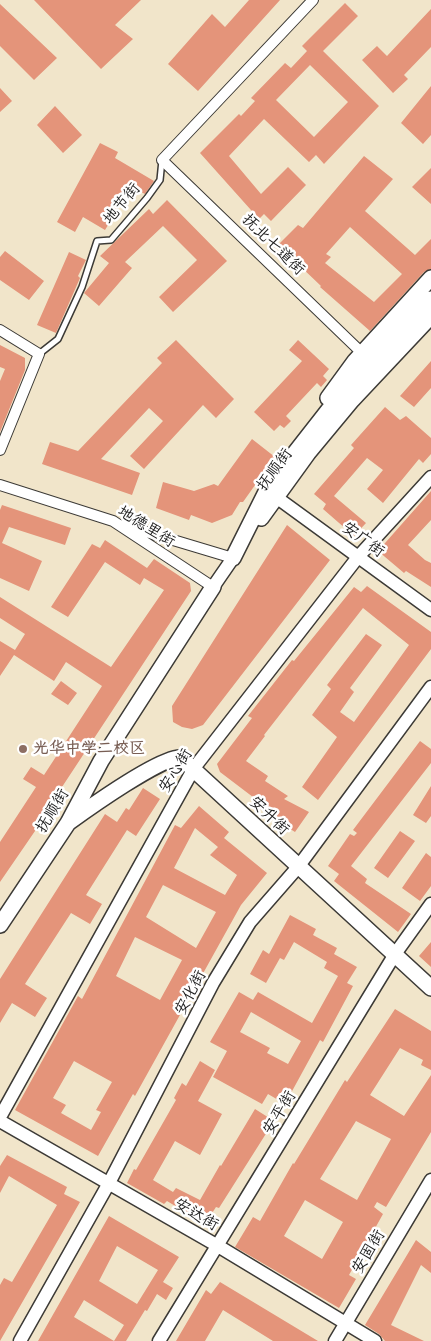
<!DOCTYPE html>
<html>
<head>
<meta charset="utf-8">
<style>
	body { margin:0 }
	canvas { display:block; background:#f1e5ca }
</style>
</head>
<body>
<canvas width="431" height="1341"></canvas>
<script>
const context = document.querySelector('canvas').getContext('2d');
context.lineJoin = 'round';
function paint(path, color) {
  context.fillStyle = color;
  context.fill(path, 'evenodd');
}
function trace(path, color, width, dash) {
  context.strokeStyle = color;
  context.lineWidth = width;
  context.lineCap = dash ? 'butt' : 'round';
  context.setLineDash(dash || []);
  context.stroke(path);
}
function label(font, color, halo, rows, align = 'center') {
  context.font = font + ' "Balsamiq Sans","LXGW WenKai TC",sans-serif';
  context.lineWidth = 5;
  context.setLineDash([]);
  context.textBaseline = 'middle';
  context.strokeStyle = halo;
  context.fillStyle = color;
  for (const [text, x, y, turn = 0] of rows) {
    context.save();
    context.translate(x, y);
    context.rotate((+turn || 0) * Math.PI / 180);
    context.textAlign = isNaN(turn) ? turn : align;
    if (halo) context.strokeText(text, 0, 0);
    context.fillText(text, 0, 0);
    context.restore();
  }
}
paint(new Path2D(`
	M34 0H141L115 25 133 39 101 69Z
	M249 0H280L198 91 168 64 212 14 225 27Z
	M345 3 358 16 323 51 379 106 324 164 316 155 309 162 264 119 229 156 261 194 288 167 306 185 271 221 264 214 259 219 200 153 239 114 241 116 255 101 251 98 285 63 291 68 307 51 302 46ZM310 65 348 102 314 137 276 100Z
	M0 4 57 58 34 80 0 46Z
	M431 9V47L404 75 408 79 393 93 362 60 377 46 387 56Z
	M431 86V135L423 144 401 123Z
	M0 88 12 101 0 112Z
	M55 106 82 135 63 153 37 125Z
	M100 143 118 152 115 158 154 181 145 194 139 191 133 200 126 196 105 230 83 217 75 232 57 222Z
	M364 156 393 179 365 211 415 255 431 239V269L424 272 370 331 320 287 321 286 278 245 298 225 303 228ZM350 227 402 274 374 302 325 263 331 257 326 254Z
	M431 168V204L412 187Z
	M167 200 227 261 173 312 159 297 197 260 163 226 125 262 132 268 99 306 84 293 109 263 100 256 149 209 153 214Z
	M5 251 44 281 29 300 0 280V257Z
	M69 252 86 260 78 276 80 278 56 333 37 325Z
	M176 340 234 399 216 418 203 405 144 469 130 456 163 421 149 408 101 459 140 473 132 495 42 464 50 442 78 451 162 363 157 358Z
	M298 340 329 369 323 376 327 380 321 387 317 383 286 416 291 421 284 428 280 425 274 431 254 412 302 361 289 350Z
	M0 345 25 358V370L0 432V381L5 369 0 367Z
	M431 361V388L414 407 400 396Z
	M385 407 400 420 406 416 431 438V454L423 463 419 459 383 503 367 489 383 470 367 458 334 496 366 523 354 536 323 509 326 504 314 494 354 448 351 445Z
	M252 439 275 457 243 502H240L232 515 212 523 191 515 189 520 156 508 163 482 194 491 214 484 218 486Z
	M431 491V520L408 545 425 560 431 563V587L406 571 404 573 378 551Z
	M2 505 71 528 65 545 9 527 2 543 42 561 29 591 0 578V510Z
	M287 525 330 560 203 725 192 729 182 727 173 722 172 706Z
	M105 540 147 568 154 559 190 583 191 591 62 787 64 788 57 799 0 882V842L36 787 23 779 31 767 44 775 102 686 66 662 54 681 14 655 0 676V641L15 650 25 634 0 618V597L111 667 164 590 144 578 140 585 105 562 68 617 51 607 92 544 100 548Z
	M367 586 431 632V649L318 800 302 787 337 737 312 715 331 689 327 685 366 634 382 645 350 688 354 692 340 712 354 722 409 645 363 608 264 735 265 736 246 761 268 776 265 781 288 796 284 799 309 812 295 832 268 815 270 810 220 772 217 764 252 718 248 716 292 660 294 661 354 587 361 592Z
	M61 681 77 693 68 705 51 694Z
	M420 741 431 749V763L351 866 367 879 365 883 411 914 398 932 334 881 339 874 328 866 350 834 354 836 357 833 353 830Z
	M431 786V816L426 823 413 815Z
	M143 788 160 799 136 836 127 830 86 895 102 904 90 924 71 913 25 984 47 998 35 1017 12 1003 0 1023V979L105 814 117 822 126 808 129 810Z
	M199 806 229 832 224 838 267 873 241 905 135 1096 133 1094 98 1156 15 1110 78 996 82 999 175 825 181 828ZM195 828 218 847 210 855 237 875 225 895 174 868ZM163 885 216 912 196 948 146 917ZM135 937 182 960 160 1000 116 976ZM74 1061 112 1082 96 1110 101 1112 91 1130 61 1113 66 1105 53 1098Z
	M400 831 415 841 388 878 374 868Z
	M426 853 431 857V886L420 901 402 888Z
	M290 915 316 929 313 935 337 948 334 954 357 967 347 983 353 986 323 1042 320 1040 285 1104 268 1094 262 1104 213 1077 227 1051 210 1042 239 992 253 1000 258 992 312 1023 338 976 324 968 327 962 294 942 284 960 280 958 266 983 250 974 263 950 269 954ZM251 1012 301 1041 288 1064 267 1053 270 1048 240 1032Z
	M431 942V967L419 956Z
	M395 1009 431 1031V1070L421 1065 423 1060 400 1048 370 1095 404 1116 431 1075V1132L386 1207 377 1202 374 1207 383 1214 349 1275 356 1279 339 1308 235 1247 253 1217 260 1221 293 1163 294 1164 345 1080 347 1082ZM356 1121 391 1139 357 1200 320 1179ZM305 1200 343 1222 322 1259 284 1236Z
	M200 1061 215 1070 198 1101 222 1114 200 1155 175 1141 153 1180 173 1192 176 1188 200 1200 220 1165 221 1166 255 1109 274 1121 219 1208 216 1207 205 1224 167 1201 164 1204 127 1183 134 1169 136 1170 176 1100 174 1098 182 1083 186 1086Z
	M7 1155 67 1187 64 1194 80 1202 0 1341V1285L4 1278 12 1282 57 1205 9 1176 0 1193V1166Z
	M109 1216 179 1257 163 1282 173 1288 166 1300 157 1294 147 1311 145 1310 126 1341H114L124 1325 84 1300 74 1317 114 1341H38ZM117 1246 158 1270 137 1304 99 1281Z
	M416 1240 431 1252V1273L421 1265 391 1325 424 1341H385L379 1334 365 1325Z
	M220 1282 318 1341H273L223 1310 205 1341H176L206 1290 211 1294Z`), '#e4947a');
const service = new Path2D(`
	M39 354 58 339 82 287 97 241 111 240 147 198 160 180 162 160`);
const minor = new Path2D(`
	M313 0 162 160 362 353
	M0 330 39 354 0 450
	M0 485 113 521 213 587
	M123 525 233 558`);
const tertiary = new Path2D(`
	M276 497 431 610
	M213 587 233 558
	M0 1117 194 768 358 557 431 477
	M0 1121 218 1246 375 1341
	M20 1341 109 1183 213 983 250 922 298 867 431 687
	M159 1341 395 954 431 904
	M335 1341 431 1180`);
const secondary = new Path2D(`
	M328 398 355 361 431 278
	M261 518 308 453 352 400 431 316
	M233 558 269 486 330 408 368 365 431 299
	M68 823C86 810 163 755 181 758L431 988
	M0 925 68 823 101 761 213 587`);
trace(service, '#3c3a36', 8);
trace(minor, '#3c3a36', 12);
trace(tertiary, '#3c3a36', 15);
trace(secondary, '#3c3a36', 18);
trace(service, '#fff', 5);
trace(minor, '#fff', 10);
trace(tertiary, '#fff', 12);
trace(secondary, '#fff', 15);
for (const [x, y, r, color] of [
	[23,749,5,"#8d6e63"]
]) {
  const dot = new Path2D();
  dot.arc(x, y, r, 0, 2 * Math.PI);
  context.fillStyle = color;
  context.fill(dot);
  trace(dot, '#fff', 2);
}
label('16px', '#1c1c1c', '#fff', [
	["地节街",122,204,-50],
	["抚北七道街",273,245,44],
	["抚顺街",275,470,-54],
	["地德里街",146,527,32],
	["安广街",363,540,36],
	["安心街",176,771,-58],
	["抚顺街",53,811,-59],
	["安升街",269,816,43],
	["安化街",191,993,-62],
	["安平街",280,1113,-59],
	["安达街",196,1215,30],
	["安固街",369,1252,-59]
]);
label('bold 16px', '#785e54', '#fff', [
	["光华中学二校区",33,749]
], 'left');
</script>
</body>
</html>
